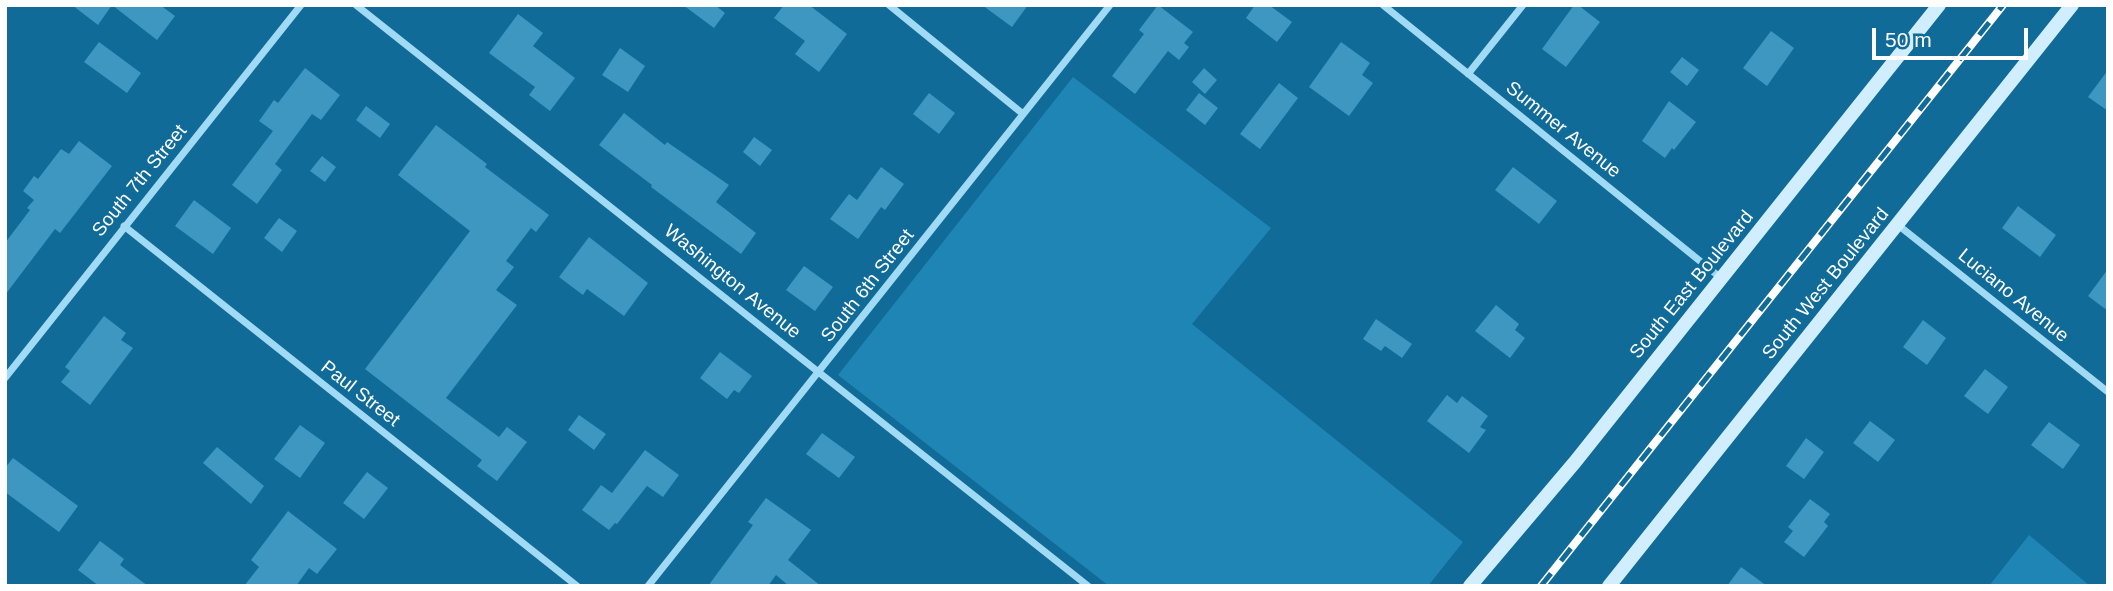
<!DOCTYPE html>
<style>
body{margin:0}
#map{position:relative;width:2113px;height:591px;overflow:hidden;background:#106b98;font-family:Helvetica,sans-serif}
canvas{display:block}
.frame{position:absolute;inset:0;border:7px solid #fff;pointer-events:none}
.scale{position:absolute;left:1872px;top:28px;width:156px;height:32px;box-sizing:border-box;border:4px solid #fff;border-top:0;padding-left:9px;font-size:21px;line-height:24px;white-space:nowrap;color:#fff;-webkit-text-stroke:5px #106b98;paint-order:stroke}
</style>
<div id="map">
<canvas width="2113" height="591"></canvas>
<div class="frame"></div>
<div class="scale">50 m</div>
</div>
<script>
const context = document.querySelector('canvas').getContext('2d');
context.lineJoin = 'round';
function fill(path, color) { context.fillStyle = color; context.fill(path, 'evenodd'); }
const shape = rows => new Path2D(rows.map(r => 'M' + r).join(''));
function stroke(path, color, width, dash) { context.strokeStyle = color; context.lineWidth = width; context.lineCap = dash ? 'butt' : 'round'; context.setLineDash(dash || []); context.stroke(path); }
function drawText(font, color, halo, rows, align = 'center') {
  context.font = font + ' Helvetica,sans-serif'; context.lineWidth = 7; context.setLineDash([]); context.textBaseline = 'middle'; context.strokeStyle = halo; context.fillStyle = color; for (const [text, x, y, turn = 0] of rows) {
    context.save(); context.translate(x, y); context.rotate((+turn || 0) * Math.PI / 180); context.textAlign = isNaN(turn) ? turn : align; if (halo) context.strokeText(text, 0, 0); context.fillText(text, 0, 0); context.restore();
  }
}
fill(shape([
 [1073,77,1271,228,1192,324,1463,542,1428,586,1109,586,838,375],
 [2029,535,2090,586,1989,586]
]), '#1e85b5');
fill(shape([
 [72,5,160,5,175,16,157,40,112,5,98,25],
 [683,5,715,5,725,13,714,28],
 [784,5,809,5,847,34,819,72,795,54,805,41,774,18],
 [982,5,1028,5,1012,27],
 [1158,5,1193,32,1184,43,1189,47,1179,60,1168,51,1135,94,1112,76,1144,34,1139,30],
 [1255,5,1269,5,1292,22,1277,42,1246,18],
 [1574,5,1578,5,1600,22,1566,67,1542,49],
 [518,14,543,33,533,46,575,78,550,111,529,95,535,87,489,53],
 [1771,31,1794,48,1767,86,1743,68],
 [99,42,141,73,127,93,84,62],
 [1341,42,1370,63,1362,75,1373,83,1349,116,1309,87],
 [620,48,645,66,628,92,602,75],
 [1682,57,1699,70,1687,86,1670,72],
 [305,68,340,95,321,120,312,114,275,164,282,170,257,204,232,185,273,131,259,121,274,100,278,103],
 [1204,68,1217,80,1205,94,1192,82],
 [2108,70,2108,111,2088,97],
 [1279,83,1298,98,1260,149,1240,134],
 [929,93,955,113,939,134,913,114],
 [1199,93,1218,108,1205,125,1186,110],
 [1669,101,1696,122,1674,150,1672,148,1665,158,1642,141],
 [366,106,390,124,380,138,356,120],
 [624,113,665,145,667,142,729,185,716,202,756,233,741,254,651,187,652,185,599,145],
 [436,125,487,164,485,167,549,215,536,232,531,228,506,261,514,267,496,290,517,305,446,398,499,437,507,427,527,442,497,481,477,466,482,460,365,369,470,231,398,175],
 [754,137,772,150,760,166,743,152],
 [79,141,112,166,60,233,55,229,5,295,5,243,30,210,27,208,34,200,23,191,34,176,38,179,61,149,69,154],
 [322,156,336,167,325,182,310,171],
 [881,167,904,184,885,210,881,207,858,239,830,219,849,194,857,200],
 [1513,167,1557,201,1539,224,1495,190],
 [194,200,231,228,213,254,175,226],
 [2018,206,2056,235,2040,257,2002,228],
 [279,218,297,231,282,252,264,238],
 [589,237,648,283,624,316,587,289,583,295,559,277],
 [804,266,833,287,815,311,786,290],
 [2108,269,2108,311,2088,296],
 [1496,305,1519,324,1515,330,1525,338,1510,358,1475,331],
 [104,316,126,333,121,340,133,348,90,405,61,382,70,371,65,367],
 [1376,319,1412,344,1402,358,1385,346,1381,351,1363,339],
 [1923,320,1946,338,1927,365,1903,347],
 [720,352,752,376,739,393,734,390,727,399,700,378],
 [1985,369,2008,387,1988,414,1964,396],
 [1447,395,1457,403,1462,396,1488,416,1480,427,1486,430,1469,453,1427,421],
 [579,415,606,434,594,450,568,430],
 [1870,421,1895,440,1878,462,1853,443],
 [2049,422,2080,445,2063,469,2031,445],
 [300,425,325,443,300,478,274,459],
 [822,433,855,457,839,478,806,454],
 [1806,438,1824,452,1804,479,1786,466],
 [217,447,264,486,251,504,203,463],
 [645,450,679,475,663,497,647,486,617,524,615,523,609,530,582,510,601,485,612,493],
 [13,458,78,506,59,532,5,492,5,468],
 [367,472,388,488,364,519,343,503],
 [766,498,811,530,788,560,821,586,789,586,776,575,768,586,708,586,753,525,748,522],
 [1810,499,1830,514,1824,522,1828,526,1804,557,1784,542,1793,531,1788,527],
 [288,511,337,549,317,574,309,568,296,586,244,586,259,567,251,560],
 [100,541,124,559,120,565,148,586,99,586,78,570],
 [1741,567,1767,586,1727,586]
]), '#3d97c1');
stroke(shape([
 [356,5,1088,586],
 [889,5,1023,114],
 [1383,5,1721,278],
 [1468,74,1523,5],
 [1898,225,2108,392],
 [124,226,577,586],
 [5,378,301,5],
 [648,586,1110,5]
]), '#a0daf4', 7);
stroke(shape([
 [1470,586,1575,462,1939,5],
 [1609,586,2072,5]
]), '#d0eefd', 14);
const rail = shape([
 [1541,586,2003,5]
]);
stroke(rail, '#fff', 8);
stroke(rail, '#106b98', 5, [16]);
drawText('19px', '#fff', '#106b98', [
 ["Summer Avenue",1563,130,39],
 ["South 7th Street",140,181,-51],
 ["Washington Avenue",732,282,39],
 ["South West Boulevard",1826,284,-51],
 ["South East Boulevard",1692,285,-51],
 ["South 6th Street",868,286,-52],
 ["Luciano Avenue",2013,296,39],
 ["Paul Street",360,394,38]
]);
</script>
